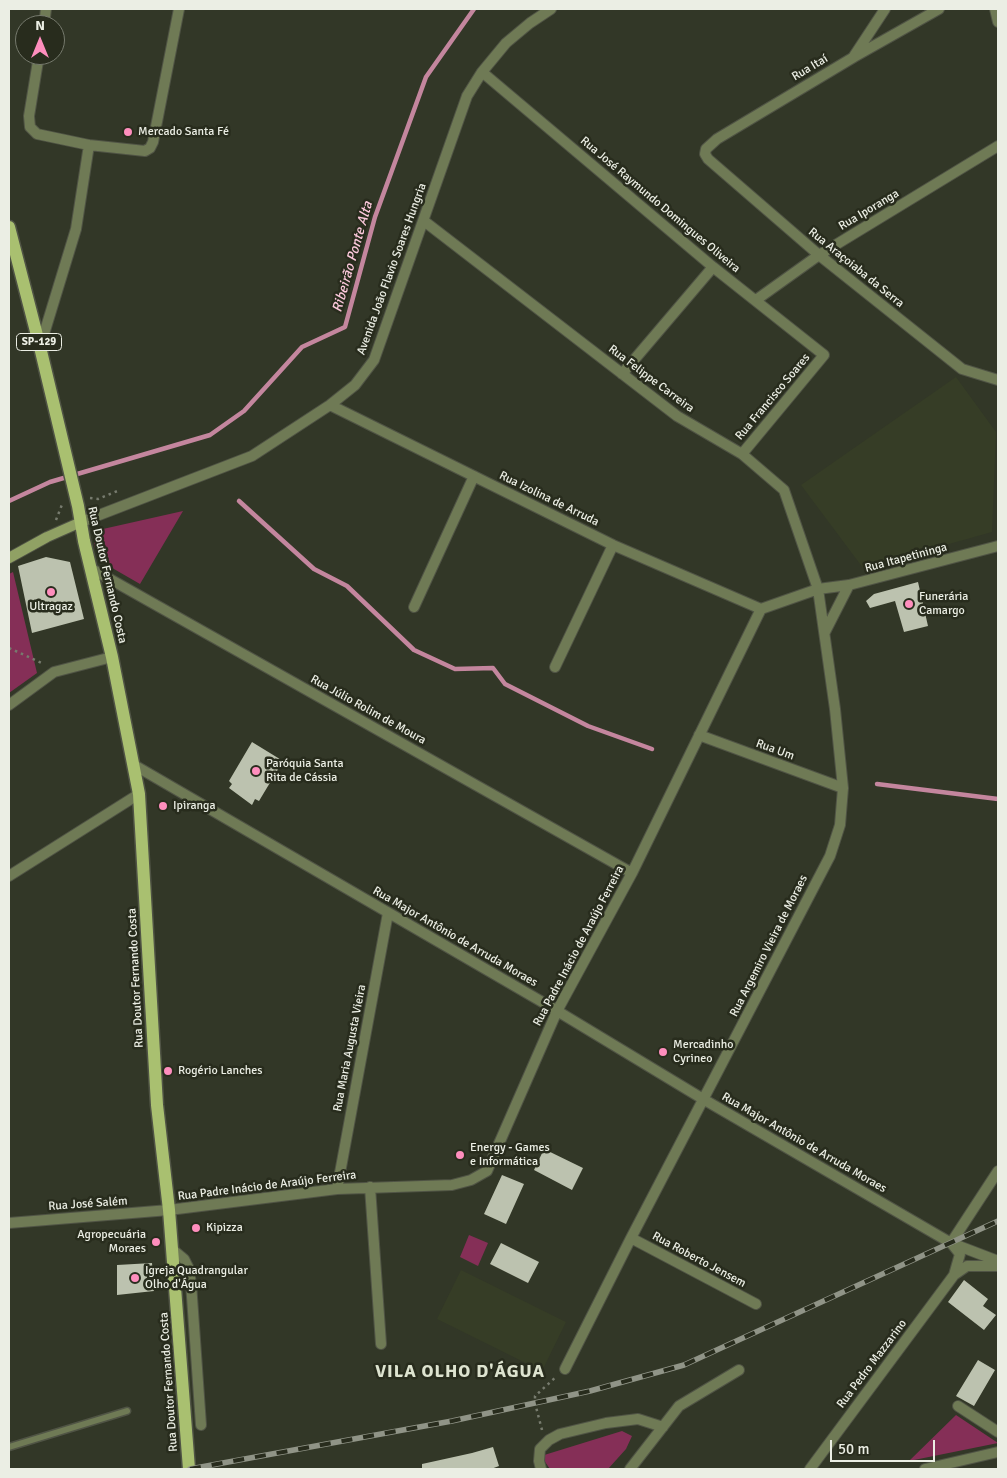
<!DOCTYPE html>
<meta charset="utf-8">
<style>
body{margin:0}
#map{position:relative;width:1007px;height:1478px;overflow:hidden;background:#323727;font-family:Signika,sans-serif}
canvas{display:block}
.frame{position:absolute;inset:0;border:10px solid #ebeee4;pointer-events:none}
.north{position:absolute;left:15px;top:15px;width:50px;height:50px;box-sizing:border-box;background:#282c1d;border:1px solid #767a6d;border-radius:50%;rotate:0deg;font-size:14px;font-weight:700;line-height:20px;text-align:center;color:#ebeee4}
.north::after{content:'';display:block;margin:auto;width:18px;height:22px;background:#fe8ebd;clip-path:polygon(50% 0,100% 100%,50% 72%,0 100%)}
.scale{position:absolute;left:830px;top:1440px;width:105px;height:22px;box-sizing:border-box;border:2px solid #ebeee4;border-top:0;padding-left:6px;font-size:15px;line-height:18px;white-space:nowrap;color:#ebeee4;-webkit-text-stroke:4px #282c1d;paint-order:stroke}
</style>
<div id="map">
<canvas width="1007" height="1478"></canvas>
<div class="frame"></div>
<div class="north">N</div>
<div class="scale">50 m</div>
</div>
<script>
const context = document.querySelector('canvas').getContext('2d');
context.lineJoin = 'round';
function fill(path, color) { context.fillStyle = color; context.fill(path, 'evenodd'); }
const shape = rows => new Path2D(rows.map(r => 'M' + r).join(''));
function stroke(path, color, width, dash) { context.strokeStyle = color; context.lineWidth = width; context.lineCap = dash ? 'butt' : 'round'; context.setLineDash(dash || []); context.stroke(path); }
function drawText(font, color, halo, rows, align = 'center') {
  context.font = font + ' Signika,sans-serif'; context.lineWidth = 5; context.setLineDash([]); context.textBaseline = 'middle'; context.strokeStyle = halo; context.fillStyle = color; for (const [text, x, y, turn = 0] of rows) {
    context.save(); context.translate(x, y); context.rotate((+turn || 0) * Math.PI / 180); context.textAlign = isNaN(turn) ? turn : align; if (halo) context.strokeText(text, 0, 0); context.fillText(text, 0, 0); context.restore();
  }
}
fill(shape([
 [956,377,996,432,992,532,863,568,801,485],
 [461,1270,566,1322,542,1371,437,1319]
]), '#363d26');
fill(shape([
 [183,511,140,584,107,565,94,546,94,531],
 [13,572,37,673,9,693,9,574],
 [469,1235,488,1243,478,1266,460,1257],
 [956,1415,998,1443,909,1461],
 [622,1431,632,1436,626,1449,608,1469,550,1469,541,1456]
]), '#852f57');
stroke(shape([
 [9,501,50,482,210,435,244,411,302,347,345,327,375,217,426,77,474,9],
 [239,501,314,569,347,586,414,650,455,669,493,668,505,684,588,726,652,749],
 [877,784,998,799]
]), '#c4869e', 4.5);
fill(shape([
 [46,557,70,562,84,619,32,633,18,566],
 [918,582,928,626,904,632,895,601,870,608,866,601,874,594],
 [252,742,283,761,259,801,255,799,252,805,229,788,232,784,229,781],
 [544,1149,583,1168,572,1190,534,1170],
 [502,1175,524,1184,506,1224,484,1214],
 [501,1243,539,1262,528,1283,490,1264],
 [152,1263,154,1291,117,1295,117,1265],
 [964,1280,988,1299,983,1306,996,1315,984,1330,948,1302],
 [978,1360,995,1370,974,1406,956,1396],
 [493,1447,499,1466,491,1469,422,1469,422,1464,472,1453]
]), '#bcc2af');
const lane = shape([
 [9,1447,127,1411]
]);
const street = shape([
 [939,9,854,57,717,139,706,149,705,154,708,159,819,255,962,369,998,380],
 [995,9,998,22],
 [44,25,46,9],
 [39,55,29,116,30,127,37,134,89,145,145,151,150,148,153,142,179,9],
 [854,56,885,9],
 [482,72,713,267,824,355,742,454],
 [424,221,677,416,742,454,784,490,818,589,835,709,843,788,840,825,830,856,631,1238,565,1369],
 [756,300,819,255,998,146],
 [40,347,76,229,89,145],
 [622,374,713,267],
 [330,405,613,545,761,609],
 [81,522,252,456,330,405,355,385,374,360,467,96,482,72,506,43,530,23,551,9],
 [92,569,632,873],
 [414,607,474,476],
 [825,632,849,585],
 [555,667,613,545],
 [9,705,54,672,112,657],
 [699,735,843,788],
 [134,765,544,1003,703,1099,951,1243,998,1261],
 [9,876,139,794],
 [370,1187,381,1344],
 [337,1189,388,913],
 [9,1223,169,1210,337,1189,452,1185,471,1180,487,1171,557,1011,632,873,761,609,818,589,849,585,998,546],
 [631,1238,756,1304],
 [951,1243,998,1171],
 [952,1244,960,1254,954,1275],
 [172,1249,184,1259,188,1267,191,1283,201,1425],
 [958,1406,998,1432],
 [541,1469,539,1461,540,1449,549,1440,560,1434,606,1423,638,1419,663,1427],
 [630,1469,679,1406,739,1370],
 [810,1469,954,1275,967,1266,998,1266],
 [925,1469,998,1452]
]);
const secondary = shape([
 [9,558,47,537,81,522]
]);
const primary = shape([
 [9,227,40,347,78,506,84,541,112,657,139,794,157,1105,169,1210,189,1469]
]);
stroke(lane, '#505445', 9);
stroke(street, '#505445', 12);
stroke(secondary, '#505445', 12);
stroke(primary, '#505445', 15);
stroke(shape([
 [90,498,98,499,120,490],
 [56,520,63,502],
 [9,648,44,664],
 [542,1430,535,1403,535,1396,557,1376]
]), '#777b6e', 2.5, [2.5, 4]);
stroke(lane, '#6f7a55', 6);
stroke(street, '#6f7a55', 10);
stroke(secondary, '#90a164', 10);
stroke(primary, '#a9c070', 12);
const rail = shape([
 [190,1469,452,1421,590,1391,684,1365,998,1221]
]);
stroke(rail, '#909487', 5.5);
stroke(rail, '#282c1d', 4, [11]);
for (const [x, y, r, color] of [
 [128,132,5,"#fe8ebd"],
 [51,592,5,"#fe8ebd"],
 [909,604,5,"#fe8ebd"],
 [256,771,5,"#fe8ebd"],
 [163,806,5,"#fe8ebd"],
 [663,1052,5,"#fe8ebd"],
 [168,1071,5,"#fe8ebd"],
 [460,1155,5,"#fe8ebd"],
 [196,1228,5,"#fe8ebd"],
 [156,1242,5,"#fe8ebd"],
 [135,1278,5,"#fe8ebd"]
]) { const dot = new Path2D(); dot.arc(x, y, r, 0, 2 * Math.PI); context.fillStyle = color; context.fill(dot); stroke(dot, '#282c1d', 2); }
for (const [x, y, w] of [
 [39,342,45]
]) { const box = new Path2D(); box.roundRect(x - w / 2, y - 8.5, w, 17, 4); context.fillStyle = '#282c1d'; context.fill(box); stroke(box, '#ebeee4', 1); }
drawText('bold 11px', '#ebeee4', null, [
 ["SP-129",39,342]
]);
drawText('12px', '#ebeee4', '#282c1d', [
 ["Rua Itaí",810,68,-31],
 ["Rua José Raymundo Domingues Oliveira",660,205,40],
 ["Rua Iporanga",869,210,-31],
 ["Rua Araçoiaba da Serra",856,268,39],
 ["Avenida João Flavio Soares Hungria",392,269,-70],
 ["Rua Felippe Carreira",651,379,37],
 ["Rua Francisco Soares",773,397,-50],
 ["Rua Izolina de Arruda",549,499,26],
 ["Rua Itapetininga",906,558,-15],
 ["Rua Doutor Fernando Costa",107,575,77],
 ["Rua Júlio Rolim de Moura",368,710,29],
 ["Rua Um",775,750,20],
 ["Rua Major Antônio de Arruda Moraes",455,937,30],
 ["Rua Padre Inácio de Araújo Ferreira",579,946,-62],
 ["Rua Argemiro Vieira de Moraes",769,946,-63],
 ["Rua Doutor Fernando Costa",136,978,-93],
 ["Rua Maria Augusta Vieira",350,1048,-79],
 ["Rua Major Antônio de Arruda Moraes",804,1143,30],
 ["Rua Padre Inácio de Araújo Ferreira",267,1186,-7],
 ["Rua José Salém",88,1204,-4],
 ["Rua Roberto Jensem",699,1260,28],
 ["Rua Pedro Mazzarino",872,1364,-53],
 ["Rua Doutor Fernando Costa",169,1382,-94]
]);
drawText('12px', '#ebeee4', '#282c1d', [
 ["Mercado Santa Fé",138,132],
 ["Funerária",919,597],
 ["Camargo",919,611],
 ["Ultragaz",51,607,"center"],
 ["Paróquia Santa",266,764],
 ["Rita de Cássia",266,778],
 ["Ipiranga",173,806],
 ["Mercadinho",673,1045],
 ["Cyrineo",673,1059],
 ["Rogério Lanches",178,1071],
 ["Energy - Games",470,1148],
 ["e Informática",470,1162],
 ["Kipizza",206,1228],
 ["Agropecuária",146,1235,"right"],
 ["Moraes",146,1249,"right"],
 ["Igreja Quadrangular",145,1271],
 ["Olho d'Água",145,1285]
], 'left');
drawText('italic 14px', '#fcc9dc', '#282c1d', [
 ["Ribeirão Ponte Alta",353,257,-74]
]);
context.letterSpacing = '1px';
drawText('bold 18px', '#dde3cf', '#282c1d', [
 ["VILA OLHO D'ÁGUA",460,1372]
]);
context.letterSpacing = '0px';
</script>
